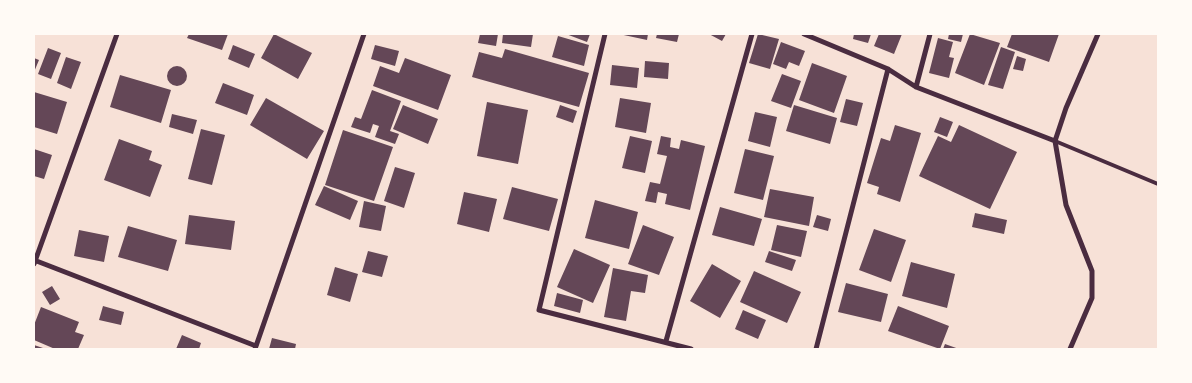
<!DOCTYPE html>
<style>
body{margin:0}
#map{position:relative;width:1192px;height:383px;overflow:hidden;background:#f7e1d7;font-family:Mulish,sans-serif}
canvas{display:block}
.frame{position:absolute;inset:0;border:35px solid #fffaf5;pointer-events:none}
</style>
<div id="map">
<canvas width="1192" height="383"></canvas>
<div class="frame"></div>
</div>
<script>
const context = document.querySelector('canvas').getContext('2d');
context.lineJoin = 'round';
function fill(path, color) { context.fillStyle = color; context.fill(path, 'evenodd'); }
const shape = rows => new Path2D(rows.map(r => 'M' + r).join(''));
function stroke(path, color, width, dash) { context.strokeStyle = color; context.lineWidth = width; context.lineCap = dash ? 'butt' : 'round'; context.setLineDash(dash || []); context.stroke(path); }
fill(shape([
 [189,34,228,34,222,50,187,38],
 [274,34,312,53,298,79,261,58],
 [480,34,498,34,496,46,478,43],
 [503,34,533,34,531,47,502,43],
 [566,34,590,34,587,42],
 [619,34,648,34,647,40],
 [657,34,679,34,677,42,656,38],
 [709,34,726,34,722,41],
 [758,34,779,39,770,69,749,63],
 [854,34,871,34,868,43,853,39],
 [879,34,902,34,894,54,874,46],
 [949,34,963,34,961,42,948,39],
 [970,34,1000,43,984,85,955,73],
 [1012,34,1059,34,1049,62,1007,47],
 [558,36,589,45,584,66,552,57],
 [938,38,953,42,949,57,954,58,949,78,929,73],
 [781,42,805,51,799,66,789,62,786,69,773,64],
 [233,45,255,54,249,68,228,59],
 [375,45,399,51,395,66,371,59],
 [1001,47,1015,52,1003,89,988,85],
 [48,48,61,53,51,79,38,74],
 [505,49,589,73,579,107,472,77,479,52,502,58],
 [1017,56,1026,59,1023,71,1013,69],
 [66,57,81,62,71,89,57,83],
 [34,58,39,60,34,72],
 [405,58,451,75,438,110,373,86,380,66,399,73],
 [645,61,669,63,668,79,644,77],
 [812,63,847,76,834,113,799,100],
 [612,65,639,68,637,88,610,85],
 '167 76a10 10 0 1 1 20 0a10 10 0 1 1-20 0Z',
 [782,74,801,81,791,108,771,101],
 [120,75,171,90,161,123,110,107],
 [223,83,254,95,247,115,215,103],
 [372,90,401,101,390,131,399,134,395,144,375,137,379,126,373,124,370,133,351,127,355,117,361,119],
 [34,92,67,102,57,134,34,127],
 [266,98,324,131,307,159,250,125],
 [620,98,651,103,646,133,615,127],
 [846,99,863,103,857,126,840,122],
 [487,102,528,110,518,164,477,156],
 [403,105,438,119,428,144,393,129],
 [560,105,577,111,573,123,556,117],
 [794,105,837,118,830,144,786,131],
 [755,112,777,117,770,147,748,141],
 [172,114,197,120,193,134,169,127],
 [940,117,953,122,947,137,934,132],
 [895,125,921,133,900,202,877,194,879,187,867,183,881,138,890,141],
 [959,125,1017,152,990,209,919,176,938,136,951,142],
 [201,129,225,135,212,185,188,179],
 [343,130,393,147,374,201,325,185],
 [630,136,652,141,645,173,622,168],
 [661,136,671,138,670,147,679,149,681,140,705,146,690,210,665,204,667,194,658,192,656,203,645,201,650,182,660,184,667,156,657,154],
 [119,139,152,151,149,160,162,165,150,197,104,180],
 [34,149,52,155,44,179,34,176],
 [745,149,774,156,763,200,734,193],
 [395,167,415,173,404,208,384,201],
 [324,186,358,201,350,220,315,205],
 [512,187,558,199,549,231,503,219],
 [770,189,814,197,809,226,764,217],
 [464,192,497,199,489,232,457,224],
 [595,200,638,212,629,249,585,238],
 [364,201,386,206,381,231,359,227],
 [720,207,762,219,754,246,712,235],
 [975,213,1007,220,1004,234,972,227],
 [189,215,235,221,231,250,185,244],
 [817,215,831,219,828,231,813,227],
 [643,225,674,237,659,275,628,264],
 [777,225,807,231,801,257,771,250],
 [128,226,177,240,168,271,118,257],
 [874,229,906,240,891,282,859,270],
 [79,230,109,236,104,262,74,256],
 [574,249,610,265,593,303,557,287],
 [368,251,388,256,382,277,362,272],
 [769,251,796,260,792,271,765,262],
 [911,262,955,274,947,308,902,296],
 [712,264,741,281,720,318,690,301],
 [335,267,358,274,350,302,327,295],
 [613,268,648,275,645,293,631,291,626,321,604,317],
 [754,271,801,292,787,323,740,302],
 [846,283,888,294,881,322,838,312],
 [52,286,60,299,50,305,42,292],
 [557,293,583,300,580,313,554,306],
 [103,306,124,312,121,325,99,320],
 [898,306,949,326,940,349,888,331],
 [41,307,79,322,75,332,84,335,78,349,55,349,34,340,34,325],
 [743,310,766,320,758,339,735,329],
 [182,335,201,343,199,349,176,349],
 [272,338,296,344,295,349,269,349],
 [945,344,959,349,943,349],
 [34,345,46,349,34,349]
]), '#644757');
stroke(shape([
 [1055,141,1158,184]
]), '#4a2c40', 4);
stroke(shape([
 [605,34,539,310,691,349],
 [804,34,888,69,916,87,1055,141],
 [916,87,930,34],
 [34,260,256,346],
 [34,264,117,34],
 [666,341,752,34],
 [255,349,364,34],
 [816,349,888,69],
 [1070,349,1092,298,1092,271,1066,205,1055,141,1066,108,1098,34]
]), '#4a2c40', 5);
</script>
